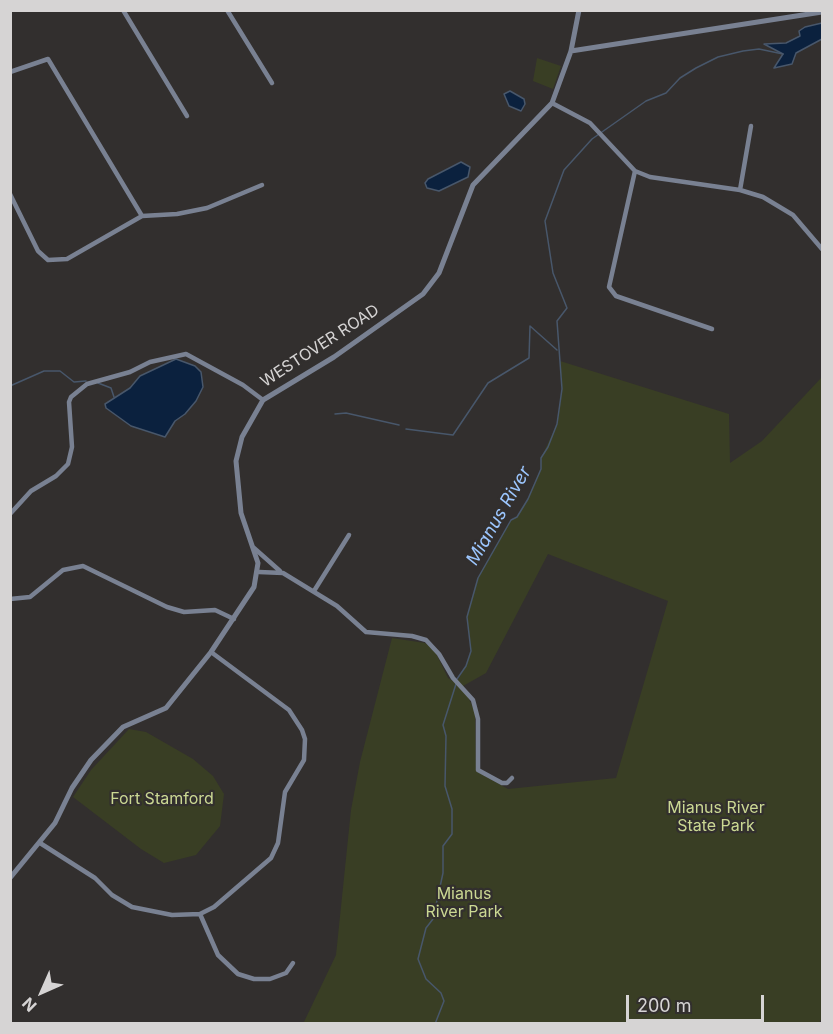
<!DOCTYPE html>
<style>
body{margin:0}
#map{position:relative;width:833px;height:1034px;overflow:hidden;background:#322f2e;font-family:Inter,sans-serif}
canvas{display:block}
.frame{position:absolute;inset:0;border:12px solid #d6d4d4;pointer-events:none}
.north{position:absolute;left:12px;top:962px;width:60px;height:60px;-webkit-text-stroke:4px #322f2e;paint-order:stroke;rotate:225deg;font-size:16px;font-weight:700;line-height:24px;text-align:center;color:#d6d4d4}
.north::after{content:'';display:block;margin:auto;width:21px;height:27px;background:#d6d4d4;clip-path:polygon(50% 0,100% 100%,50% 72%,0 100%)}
.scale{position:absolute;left:626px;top:995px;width:138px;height:27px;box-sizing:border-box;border:3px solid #d6d4d4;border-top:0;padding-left:8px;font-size:18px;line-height:21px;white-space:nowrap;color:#d6d4d4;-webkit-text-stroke:4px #322f2e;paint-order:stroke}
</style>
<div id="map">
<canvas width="833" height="1034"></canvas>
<div class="frame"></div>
<div class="north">N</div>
<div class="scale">200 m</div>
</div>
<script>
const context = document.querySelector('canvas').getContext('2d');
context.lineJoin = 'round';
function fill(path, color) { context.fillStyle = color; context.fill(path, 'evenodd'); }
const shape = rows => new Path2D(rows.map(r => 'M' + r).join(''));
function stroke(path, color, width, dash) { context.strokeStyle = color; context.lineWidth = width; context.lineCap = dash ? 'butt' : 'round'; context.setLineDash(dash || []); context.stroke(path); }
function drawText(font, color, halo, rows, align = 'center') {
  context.font = font + ' Inter,sans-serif'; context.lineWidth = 4.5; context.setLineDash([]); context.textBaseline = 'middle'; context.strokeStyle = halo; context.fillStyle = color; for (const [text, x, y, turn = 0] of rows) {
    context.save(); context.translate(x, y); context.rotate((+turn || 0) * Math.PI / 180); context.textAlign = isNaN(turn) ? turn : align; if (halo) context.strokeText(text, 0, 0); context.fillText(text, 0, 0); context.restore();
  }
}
fill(shape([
 [537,58,561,66,553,89,533,81],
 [560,361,729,414,730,463,762,441,822,377,822,1018,819,1023,303,1024,336,955,351,810,360,762,392,638,425,643,434,649,448,678,456,683,466,666,471,651,467,617,478,578,511,520,517,517,528,499,541,469,541,458,557,424,562,389],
 [548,554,668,601,616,778,508,789,476,771,475,712,463,686,486,673],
 [129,729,146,732,193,759,213,776,224,794,220,826,196,855,164,863,141,849,73,797,91,770]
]), '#393e24');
const water = shape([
 [822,23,822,39,796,53,792,64,774,68,783,54,764,44,786,43,800,36,799,31,805,27,822,23],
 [510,91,524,99,525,104,521,111,509,106,504,94,510,91],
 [461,162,470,167,468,177,439,191,427,188,425,183,428,179,461,162],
 [176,359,195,366,201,372,203,387,196,401,185,414,175,421,165,437,131,426,106,408,105,404,130,388,140,376,176,359]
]);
fill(water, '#0b213e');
stroke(water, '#48576b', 1.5);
stroke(shape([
 [98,383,111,388,114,397],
 [10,386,44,371,60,371,74,382,86,381],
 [335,414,346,413,399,425],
 [406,429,453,435,488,383,529,358,530,326,557,350],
 [457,679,466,666,471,651,467,617,478,578,511,520,517,517,528,499,541,469,541,458,548,447,557,424,562,389,557,321,567,308,553,273,545,221,564,170,592,139,646,101,666,93,680,78,696,68,718,57,743,51,759,49,783,54],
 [435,1024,444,1001,441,993,426,979,418,959,426,928,433,919,443,873,443,846,452,834,452,809,445,786,446,736,443,725,456,684]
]), '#48576b', 1.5);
stroke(shape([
 [123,10,187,116],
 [227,10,272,83],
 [10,72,48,59,142,216],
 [552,103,590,123,635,171,650,177,740,190,763,197,793,215,822,249],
 [635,171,609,287,616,296,712,329],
 [740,190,751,126],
 [10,194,38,251,48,260,67,259,142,216,177,214,207,208,262,185],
 [10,514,31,491,56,476,68,464,72,447,69,402,71,397,87,384,130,372,150,362,186,354,243,385,263,400],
 [254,548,280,571],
 [259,572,283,573,337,606,366,632,412,636,426,640,439,654,453,678,473,700,478,719,478,770,502,783,507,783,512,778],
 [314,591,349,535],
 [10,599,30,597,63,570,83,566,167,607,184,612,215,610,234,619],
 [40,843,95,878,112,895,132,907,172,915,200,914,214,907,271,858,278,843,285,792,304,760,305,739,302,730,289,710,211,652],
 [200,914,218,955,238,974,254,979,270,979,286,973,293,963]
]), '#798192', 4.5);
stroke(shape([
 [571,51,822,12],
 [10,878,55,823,72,788,91,760,123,727,166,708,211,652,254,587,258,563,241,513,236,461,242,437,263,400,334,357,423,294,439,273,473,185,552,103,571,51,579,10]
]), '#798192', 5);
drawText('16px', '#d6d4d4', '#322f2e', [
 ["WESTOVER ROAD",320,346,-33]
]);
drawText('16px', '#cbd893', '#322f2e', [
 ["Fort Stamford",162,799],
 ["Mianus River",716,808],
 ["State Park",716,826],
 ["Mianus",464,894],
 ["River Park",464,912]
]);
drawText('italic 18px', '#9cc6fe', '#322f2e', [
 ["Mianus River",499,516,-60]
]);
</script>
